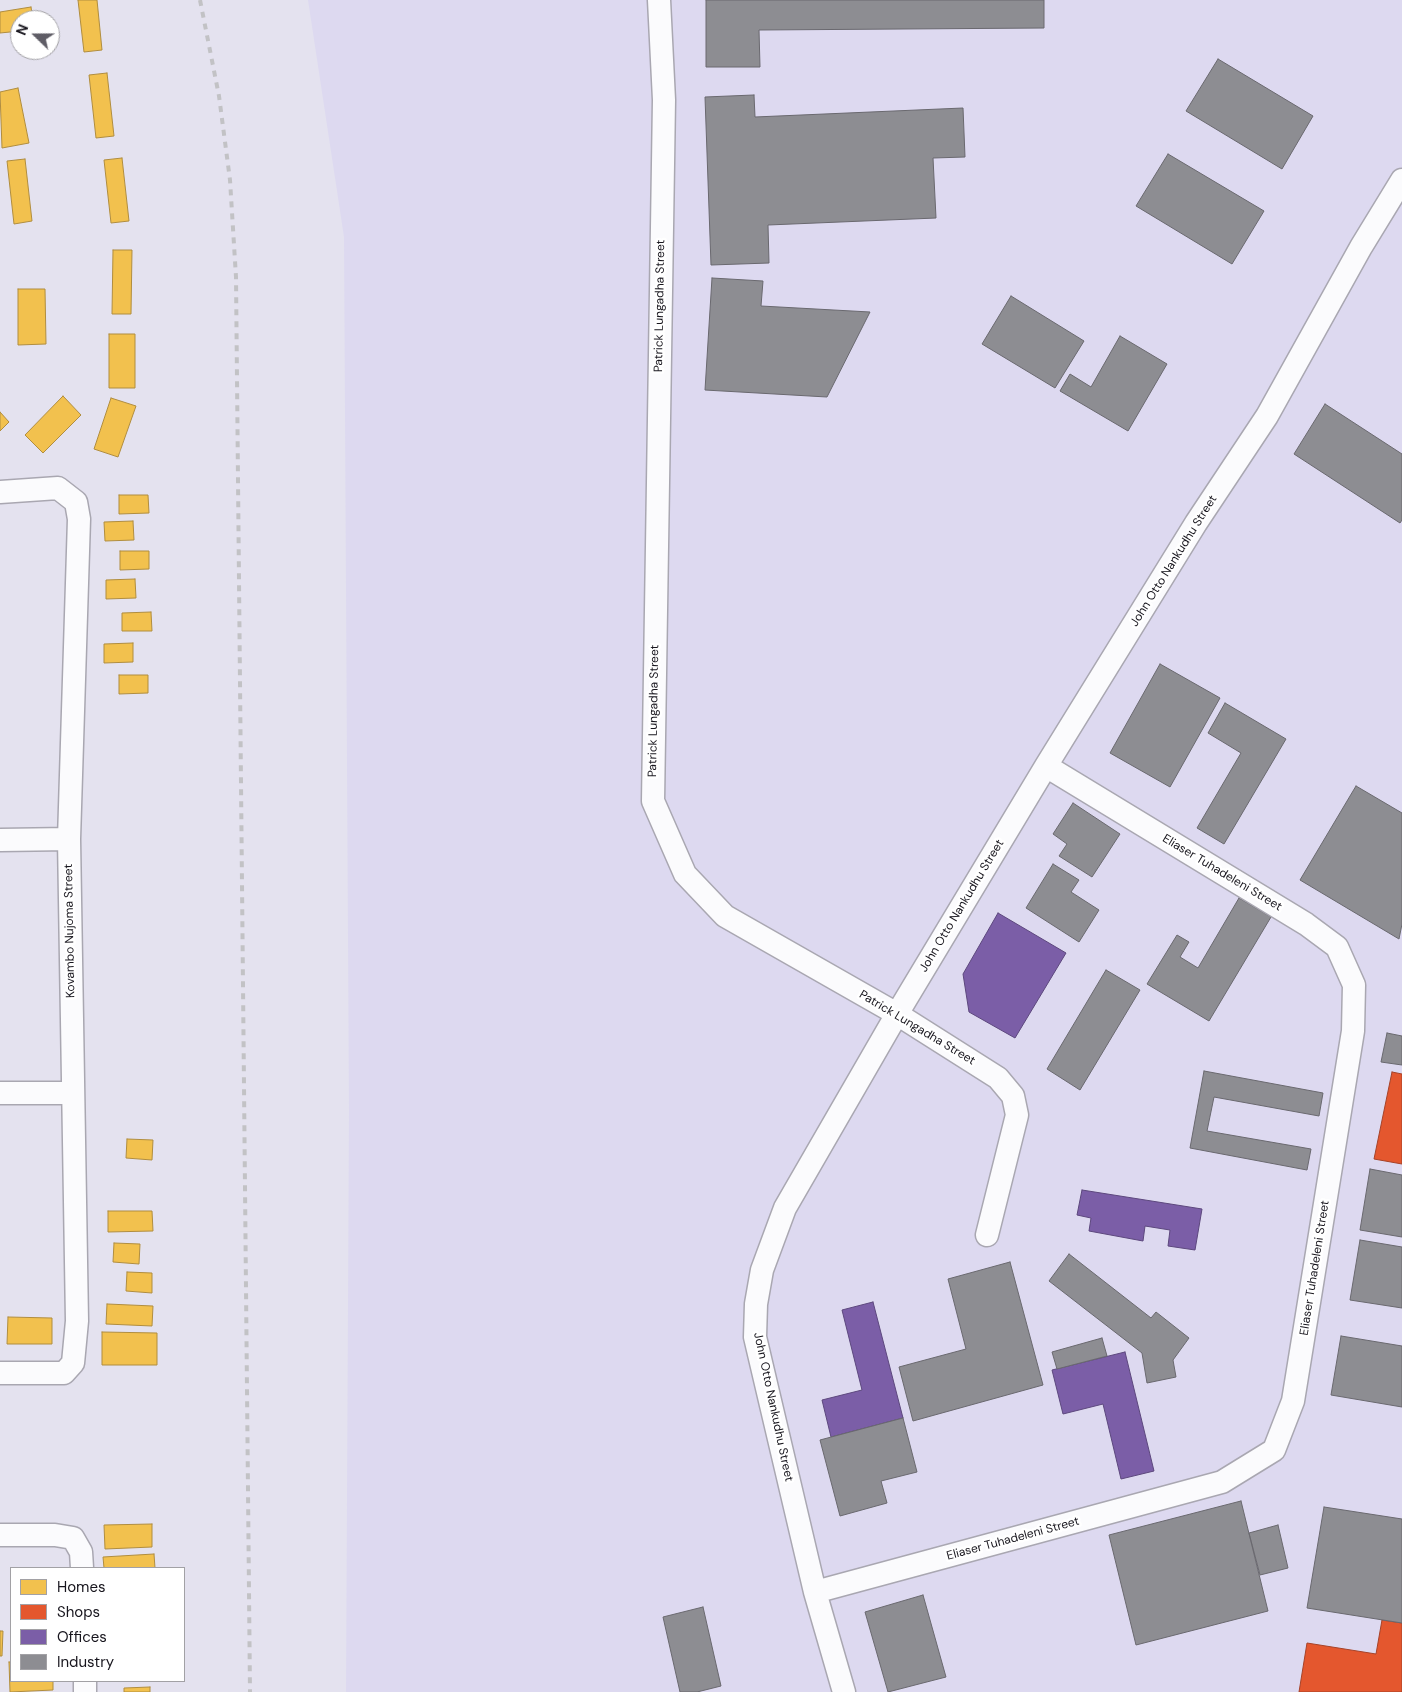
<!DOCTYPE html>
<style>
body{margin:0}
#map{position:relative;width:1402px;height:1692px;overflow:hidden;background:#e4e2ef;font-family:"DM Sans",sans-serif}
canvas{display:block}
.legend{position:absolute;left:10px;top:1567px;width:175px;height:115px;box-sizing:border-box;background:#fff;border:1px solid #a2a1a5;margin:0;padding:6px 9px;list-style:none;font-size:15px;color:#17151d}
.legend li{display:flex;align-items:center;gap:10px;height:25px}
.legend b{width:25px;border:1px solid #a2a1a5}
.north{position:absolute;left:10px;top:10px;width:50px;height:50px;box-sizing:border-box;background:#fff;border:1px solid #a2a1a5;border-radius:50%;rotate:292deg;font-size:14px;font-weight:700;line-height:20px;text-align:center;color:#17151d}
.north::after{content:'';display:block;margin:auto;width:18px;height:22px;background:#5f5d66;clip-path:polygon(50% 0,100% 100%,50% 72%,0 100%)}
</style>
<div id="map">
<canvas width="1402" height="1692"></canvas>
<ul class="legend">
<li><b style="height:14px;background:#f2c14e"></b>Homes</li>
<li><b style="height:14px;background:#e4572e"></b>Shops</li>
<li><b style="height:14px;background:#7b5ea7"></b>Offices</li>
<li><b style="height:14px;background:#8d8d92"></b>Industry</li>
</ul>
<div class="north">N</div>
</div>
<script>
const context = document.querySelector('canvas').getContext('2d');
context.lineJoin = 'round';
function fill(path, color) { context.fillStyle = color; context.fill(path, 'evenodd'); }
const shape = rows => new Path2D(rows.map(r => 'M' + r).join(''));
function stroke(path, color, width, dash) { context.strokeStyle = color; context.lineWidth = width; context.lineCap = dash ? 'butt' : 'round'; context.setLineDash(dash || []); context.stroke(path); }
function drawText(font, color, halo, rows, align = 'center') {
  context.font = font + ' "DM Sans",sans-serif'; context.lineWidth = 5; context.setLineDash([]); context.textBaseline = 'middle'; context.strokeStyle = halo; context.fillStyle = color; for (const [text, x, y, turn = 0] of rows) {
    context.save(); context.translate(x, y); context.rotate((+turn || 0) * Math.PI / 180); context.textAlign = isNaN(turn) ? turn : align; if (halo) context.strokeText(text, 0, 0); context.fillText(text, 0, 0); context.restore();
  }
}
fill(shape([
 [308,0,1402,0,1402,1692,346,1692,349,1111,344,237]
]), '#ddd9f0');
const homes = shape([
 [78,0,97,0,102,50,84,52,78,0],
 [31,7,33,20,20,20,20,31,0,33,0,12,31,7],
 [107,73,114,136,96,138,89,75,107,73],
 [18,88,29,143,2,148,0,92,18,88],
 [122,158,129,221,111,223,104,160,122,158],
 [25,159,32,221,14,224,7,161,25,159],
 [113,250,132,250,131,314,112,314,113,250],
 [18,289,45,289,46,344,18,345,18,289],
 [109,334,135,334,135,388,109,388,109,334],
 [63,396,81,415,43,453,25,435,63,396],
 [111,398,136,406,118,457,94,449,111,398],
 [0,412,9,422,0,431,0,412],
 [119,495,148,495,149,513,119,514,119,495],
 [133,521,134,540,105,541,104,522,133,521],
 [120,551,149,551,149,569,120,570,120,551],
 [135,579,136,598,106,599,106,580,135,579],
 [151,612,152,631,122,631,122,613,151,612],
 [133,643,133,662,104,663,104,644,133,643],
 [119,675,148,675,148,693,119,694,119,675],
 [127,1139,153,1140,152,1160,126,1158,127,1139],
 [108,1211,152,1211,153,1231,108,1232,108,1211],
 [114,1243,140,1244,139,1264,113,1262,114,1243],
 [127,1272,152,1273,152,1293,126,1291,127,1272],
 [107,1304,153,1306,152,1326,106,1324,107,1304],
 [8,1317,52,1318,52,1344,7,1344,8,1317],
 [102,1332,157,1333,157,1365,102,1365,102,1332],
 [152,1524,152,1547,105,1549,104,1525,152,1524],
 [154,1554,155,1568,104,1568,103,1557,154,1554],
 [0,1631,3,1631,2,1656,0,1656,0,1631],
 [9,1662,11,1662,11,1681,53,1681,53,1690,10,1692,9,1662],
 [150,1687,150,1692,124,1692,124,1688,150,1687]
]);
fill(homes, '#f2c14e');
stroke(homes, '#b08d3f', 1);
const shops = shape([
 [1392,1072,1402,1074,1402,1164,1374,1159,1392,1072],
 [1382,1620,1402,1623,1402,1692,1299,1692,1307,1643,1376,1654,1382,1620]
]);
fill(shops, '#e4572e');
stroke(shops, '#a64329', 1);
const offices = shape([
 [998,913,1066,953,1015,1038,969,1012,963,974,998,913],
 [1082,1190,1202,1209,1195,1250,1168,1246,1170,1230,1145,1226,1143,1241,1089,1231,1091,1218,1077,1215,1082,1190],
 [873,1302,903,1418,831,1437,822,1400,862,1390,842,1310,873,1302],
 [1125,1352,1154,1471,1121,1479,1103,1404,1063,1414,1052,1370,1125,1352]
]);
fill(offices, '#7b5ea7');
stroke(offices, '#5d487e', 1);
const industry = shape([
 [706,0,1044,0,1044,28,759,30,760,67,706,67,706,0],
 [1218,59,1313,116,1282,169,1186,111,1218,59],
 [754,95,755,117,963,108,965,157,933,158,936,218,768,225,769,263,711,265,705,97,754,95],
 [1168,154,1264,211,1232,264,1136,206,1168,154],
 [712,278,763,281,761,306,870,312,827,397,705,390,712,278],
 [1011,296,1084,341,1055,388,982,344,1011,296],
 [1120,336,1167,364,1128,431,1060,391,1070,374,1091,387,1120,336],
 [1325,404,1402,454,1402,520,1400,523,1294,454,1325,404],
 [1160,664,1220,698,1170,787,1110,753,1160,664],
 [1225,703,1286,739,1224,844,1197,828,1241,753,1208,733,1225,703],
 [1356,786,1402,813,1402,924,1399,939,1300,880,1356,786],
 [1073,803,1120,834,1092,877,1059,856,1067,844,1053,834,1073,803],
 [1053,864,1079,880,1071,892,1099,910,1079,942,1026,908,1053,864],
 [1239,898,1271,917,1209,1021,1147,984,1177,935,1189,942,1180,957,1198,968,1239,898],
 [1106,970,1140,990,1080,1090,1047,1069,1106,970],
 [1387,1033,1402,1036,1402,1065,1381,1062,1387,1033],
 [1204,1071,1323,1093,1319,1116,1214,1097,1207,1131,1311,1149,1307,1170,1190,1148,1204,1071],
 [1370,1169,1402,1175,1402,1237,1360,1230,1370,1169],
 [1360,1240,1402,1247,1402,1308,1350,1300,1360,1240],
 [1069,1254,1151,1318,1156,1312,1189,1338,1173,1360,1176,1377,1147,1383,1142,1353,1049,1281,1069,1254],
 [1010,1262,1043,1385,913,1421,899,1367,966,1349,948,1279,1010,1262],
 [1341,1336,1402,1346,1402,1407,1331,1395,1341,1336],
 [1102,1338,1107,1356,1057,1369,1052,1352,1102,1338],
 [903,1418,917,1472,881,1481,887,1503,840,1516,820,1440,903,1418],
 [1241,1501,1268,1611,1136,1645,1109,1535,1241,1501],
 [1324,1507,1402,1519,1402,1623,1307,1608,1324,1507],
 [1278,1525,1288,1568,1260,1575,1249,1533,1278,1525],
 [923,1595,946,1677,888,1692,865,1612,923,1595],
 [703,1607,721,1686,697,1692,680,1692,663,1617,703,1607]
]);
fill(industry, '#8d8d92');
stroke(industry, '#6a696f', 1);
const minor = shape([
 [659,0,664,100,653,801,685,874,725,916,897,1014,998,1078,1013,1096,1017,1115,987,1235],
 [0,492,58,488,76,502,79,519,69,839,77,1321,73,1363,64,1373,0,1373],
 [0,840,69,839],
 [0,1093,73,1093],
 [0,1535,55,1535,73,1538,81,1552,82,1568],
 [815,1592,1222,1482,1274,1450,1293,1401,1353,1031,1354,985,1337,947,1306,924,1046,766],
 [85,1681,85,1692],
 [844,1692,815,1592,755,1337,756,1304,762,1270,785,1208,897,1014,1046,766,1196,523,1267,416,1361,247,1402,180]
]);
stroke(minor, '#a9a7b1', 25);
stroke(minor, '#fbfbfd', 22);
stroke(shape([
 [200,0,219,96,230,180,236,277,250,1692]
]), '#c2c2c5', 4, [6, 6]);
drawText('12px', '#17151d', '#fff', [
 ["Patrick Lungadha Street",660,306,-89],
 ["John Otto Nankudhu Street",1174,561,-58],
 ["Patrick Lungadha Street",654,711,-89],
 ["Eliaser Tuhadeleni Street",1222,873,31],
 ["John Otto Nankudhu Street",962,906,-59],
 ["Kovambo Nujoma Street",70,931,-91],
 ["Patrick Lungadha Street",917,1028,31],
 ["Eliaser Tuhadeleni Street",1315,1268,-81],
 ["John Otto Nankudhu Street",773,1407,78],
 ["Eliaser Tuhadeleni Street",1013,1539,-15]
]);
</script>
